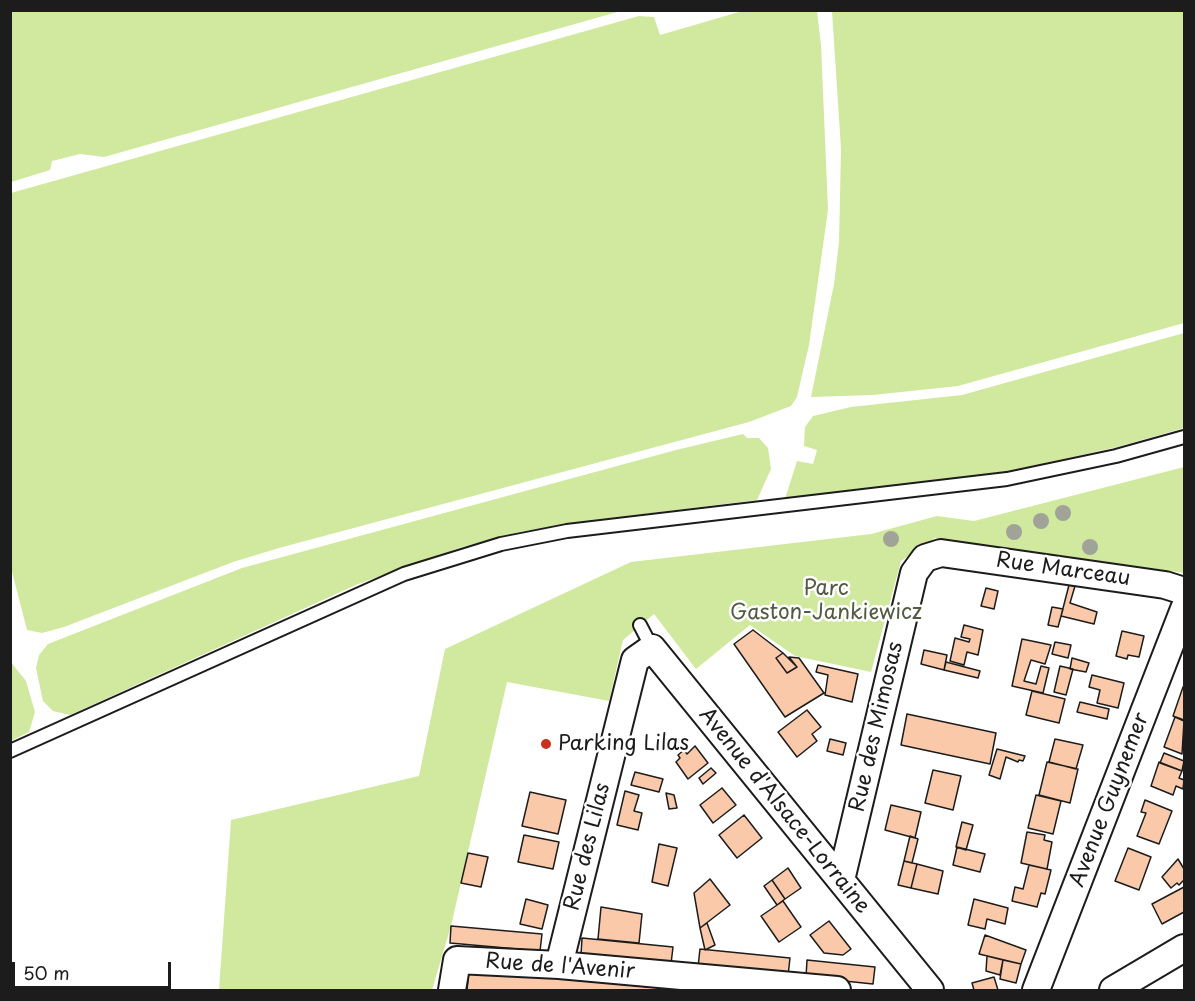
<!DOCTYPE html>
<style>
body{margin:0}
#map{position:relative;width:1195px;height:1001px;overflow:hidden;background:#fff;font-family:"Playpen Sans",sans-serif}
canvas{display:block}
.frame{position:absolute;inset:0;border:12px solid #1c1c1c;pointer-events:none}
.scale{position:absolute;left:12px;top:962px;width:159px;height:27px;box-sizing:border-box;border:3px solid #1c1c1c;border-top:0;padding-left:8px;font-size:18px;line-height:21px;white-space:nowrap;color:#1c1c1c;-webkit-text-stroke:4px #fff;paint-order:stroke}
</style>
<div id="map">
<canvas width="1195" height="1001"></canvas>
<div class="frame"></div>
<div class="scale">50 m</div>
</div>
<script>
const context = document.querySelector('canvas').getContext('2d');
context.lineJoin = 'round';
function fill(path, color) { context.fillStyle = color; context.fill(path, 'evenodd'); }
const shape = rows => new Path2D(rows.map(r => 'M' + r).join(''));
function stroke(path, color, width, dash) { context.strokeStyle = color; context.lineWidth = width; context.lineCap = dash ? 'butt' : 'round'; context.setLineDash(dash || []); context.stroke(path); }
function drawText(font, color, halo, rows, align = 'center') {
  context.font = font + ' "Playpen Sans",sans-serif'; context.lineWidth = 5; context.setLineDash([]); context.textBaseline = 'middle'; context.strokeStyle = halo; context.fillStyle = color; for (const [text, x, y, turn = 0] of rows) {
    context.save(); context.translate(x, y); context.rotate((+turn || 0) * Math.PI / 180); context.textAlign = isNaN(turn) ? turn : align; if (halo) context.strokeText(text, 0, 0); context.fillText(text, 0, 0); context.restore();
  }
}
fill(shape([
 [11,10,621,10,621,11,104,157,80,154,52,161,50,170,11,182],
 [746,10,817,11,821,45,828,210,809,345,797,397,791,406,749,422,279,548,233,562,64,627,42,633,27,630,10,564,11,193,639,16,654,17,660,35],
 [832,11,1184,11,1184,323,958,386,873,395,811,397,834,284,839,242,841,149],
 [1184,333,1184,428,1117,447,1009,471,785,499,797,461,813,464,817,450,804,446,805,427,813,416,851,407,962,395],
 [743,434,747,438,759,438,768,448,771,469,757,500,588,521,520,532,462,547,358,584,70,715,53,711,43,701,36,668,39,655,48,644,242,568,676,450],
 [1184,467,1184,573,935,538,901,561,871,672,795,656,750,625,696,669,654,614,623,640,609,701,507,682,451,926,432,990,219,990,231,820,419,776,445,649,631,562,871,534,937,516,974,521],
 [10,661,26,681,35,712,29,732,11,741]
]), '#d0e99e');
const building = shape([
 [1069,585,1075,586,1070,603,1097,612,1094,624,1061,616,1069,585],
 [986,588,998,591,994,609,981,606,986,588],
 [1052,607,1063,609,1058,627,1048,625,1052,607],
 [964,625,983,630,978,655,967,652,964,665,950,661,955,638,969,642,970,639,961,637,964,625],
 [753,630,783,653,776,658,787,673,797,667,789,657,799,658,824,693,785,717,734,644,753,630],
 [1122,631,1144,636,1139,657,1128,655,1127,659,1116,656,1122,631],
 [1022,639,1051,645,1045,664,1031,660,1024,681,1036,684,1041,666,1049,668,1043,693,1012,686,1022,639],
 [1055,642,1071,645,1068,658,1052,654,1055,642],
 [924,650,947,655,944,670,921,664,924,650],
 [783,653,797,667,787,673,776,658,783,653],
 [1072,658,1089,663,1086,672,1070,669,1072,658],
 [946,662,980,671,978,678,944,670,946,662],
 [818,665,858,674,852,702,825,695,828,675,816,672,818,665],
 [1060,666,1073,669,1066,695,1054,692,1060,666],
 [1092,675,1124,683,1118,708,1097,703,1100,690,1089,687,1092,675],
 [1183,687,1184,687,1184,720,1173,716,1183,687],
 [1032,691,1065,699,1059,723,1026,715,1032,691],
 [1080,702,1109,709,1107,719,1077,712,1080,702],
 [807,710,821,727,812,734,817,741,797,757,778,732,807,710],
 [907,714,996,733,990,764,901,745,907,714],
 [1175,717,1184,721,1182,754,1164,747,1175,717],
 [830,739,846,743,843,755,827,751,830,739],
 [1055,739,1083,745,1076,769,1049,762,1055,739],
 [695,746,708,763,688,779,676,762,680,758,678,755,684,750,687,754,695,746],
 [997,749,1025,756,1023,761,1019,760,1018,762,1006,757,1000,779,989,775,997,749],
 [1164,753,1184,761,1182,771,1160,763,1164,753],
 [1047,762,1078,769,1070,803,1039,795,1047,762],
 [1159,762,1182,771,1179,778,1184,780,1183,789,1176,786,1173,795,1151,786,1159,762],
 [711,768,716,773,703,784,699,778,711,768],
 [933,770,961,776,953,810,925,803,933,770],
 [635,772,663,779,659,792,631,785,635,772],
 [722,788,736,805,713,823,700,805,722,788],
 [625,791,639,795,634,811,642,813,638,830,617,825,625,791],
 [530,792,566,800,558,834,522,826,530,792],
 [666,793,674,795,677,808,669,809,666,793],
 [1036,795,1061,801,1053,834,1028,828,1036,795],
 [1145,800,1172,811,1159,844,1137,836,1146,813,1141,812,1145,800],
 [891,805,921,812,915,838,885,830,891,805],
 [744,815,762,838,737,858,719,835,744,815],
 [962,822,973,825,966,850,956,847,962,822],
 [1027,832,1045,835,1044,840,1052,842,1047,869,1021,863,1027,832],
 [524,835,559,842,553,869,518,862,524,835],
 [910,836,918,839,912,863,904,861,910,836],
 [659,844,677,848,668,886,652,882,659,844],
 [957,847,985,854,980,872,953,865,957,847],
 [1128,848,1151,857,1139,890,1115,881,1128,848],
 [468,853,488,857,481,887,461,883,468,853],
 [1178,859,1184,869,1184,880,1179,885,1177,883,1171,888,1162,877,1178,859],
 [904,861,917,864,911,888,898,885,904,861],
 [917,864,943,871,938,894,911,888,917,864],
 [1029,865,1051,870,1045,894,1041,893,1037,907,1012,901,1015,887,1023,889,1029,865],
 [788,868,801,888,785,899,772,880,788,868],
 [710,879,730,905,700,928,694,893,710,879],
 [772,880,785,899,777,905,764,886,772,880],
 [1184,887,1184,912,1162,924,1152,904,1184,887],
 [526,899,548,905,542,929,520,924,526,899],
 [974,899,1008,908,1005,924,987,919,985,929,968,925,974,899],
 [783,901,801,927,779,942,761,916,783,901],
 [601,907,642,914,639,943,598,939,601,907],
 [829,921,851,949,843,955,824,953,810,935,829,921],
 [707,923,715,945,705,950,700,928,707,923],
 [451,926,542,934,540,951,450,943,451,926],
 [985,935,1026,950,1021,964,979,954,985,935],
 [582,938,673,947,671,964,581,955,582,938],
 [700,949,790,958,788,976,698,967,700,949],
 [987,956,1003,960,1000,975,986,971,987,956],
 [807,960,875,967,873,984,806,977,807,960],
 [1003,960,1021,964,1016,983,1000,979,1003,960],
 [469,970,682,990,467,990,469,970],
 [994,977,998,990,974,990,972,983,994,977]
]);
fill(building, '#fac9aa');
stroke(building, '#1c1c1c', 1.5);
const service = shape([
 [640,625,652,648],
 [10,751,404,574,501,544,567,531,1007,479,1116,456,1184,437]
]);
const minor = shape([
 [841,880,914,573,925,558,941,553,1165,585,1184,591],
 [559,965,635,660,652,648,930,990],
 [452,990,457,960,559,965,837,990],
 [1036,990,1184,609],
 [1113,990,1184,948]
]);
stroke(service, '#1c1c1c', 16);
stroke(minor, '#1c1c1c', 30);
stroke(service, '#fff', 12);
stroke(minor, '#fff', 26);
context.fillStyle = '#a0a498';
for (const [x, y] of [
 [1063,513],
 [1041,521],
 [1014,532],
 [891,539],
 [1090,547]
]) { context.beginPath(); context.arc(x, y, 8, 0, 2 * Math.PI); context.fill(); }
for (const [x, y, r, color] of [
 [546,744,6,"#c8321e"]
]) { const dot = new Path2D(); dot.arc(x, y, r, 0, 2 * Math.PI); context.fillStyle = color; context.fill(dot); stroke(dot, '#fff', 2); }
drawText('21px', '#1c1c1c', '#fff', [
 ["Rue Marceau",1063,570,8],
 ["Rue des Mimosas",877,727,-77],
 ["Avenue Guynemer",1110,800,-69],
 ["Avenue d'Alsace-Lorraine",784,811,51],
 ["Rue des Lilas",588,847,-76],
 ["Rue de l'Avenir",560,967,4]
]);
drawText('21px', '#525a43', '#fff', [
 ["Parc",826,589],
 ["Gaston-Jankiewicz",826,613]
]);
drawText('21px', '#1c1c1c', '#fff', [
 ["Parking Lilas",558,744]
], 'left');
</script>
